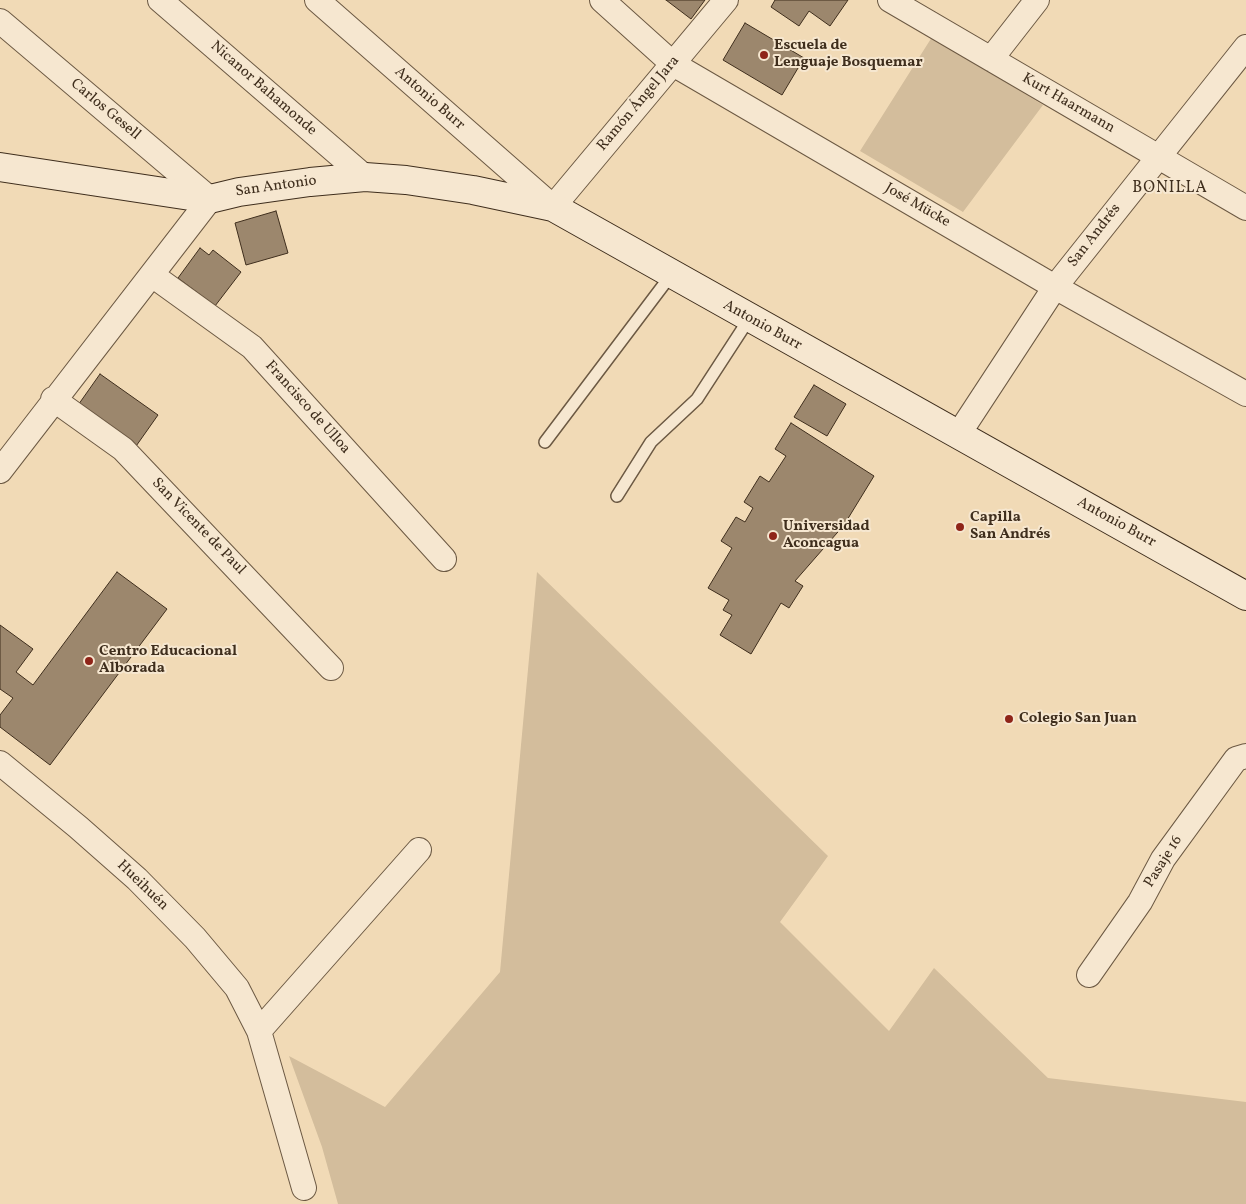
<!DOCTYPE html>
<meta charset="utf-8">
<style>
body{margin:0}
canvas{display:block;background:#f1dab6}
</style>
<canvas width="1246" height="1204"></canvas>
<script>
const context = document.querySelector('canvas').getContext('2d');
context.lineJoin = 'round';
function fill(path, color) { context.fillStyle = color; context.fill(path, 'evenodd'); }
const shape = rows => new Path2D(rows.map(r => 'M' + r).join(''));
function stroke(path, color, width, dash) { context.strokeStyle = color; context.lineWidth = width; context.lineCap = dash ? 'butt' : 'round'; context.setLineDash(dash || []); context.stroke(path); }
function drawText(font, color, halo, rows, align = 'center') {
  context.font = font + ' Vollkorn,serif'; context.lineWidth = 4; context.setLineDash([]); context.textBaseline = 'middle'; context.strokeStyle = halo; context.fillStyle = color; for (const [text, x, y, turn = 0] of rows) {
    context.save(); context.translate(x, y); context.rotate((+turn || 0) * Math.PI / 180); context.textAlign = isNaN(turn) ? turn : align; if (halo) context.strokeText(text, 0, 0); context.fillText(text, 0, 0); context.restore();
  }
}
fill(shape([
 [932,37,1043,105,963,212,860,151],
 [537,572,828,856,780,922,889,1031,934,968,1048,1078,1246,1102,1246,1204,338,1204,322,1147,289,1056,385,1107,500,972]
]), '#d3bd9c');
const building = shape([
 [666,0,705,0,691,19,666,0],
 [775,0,848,0,830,26,809,11,799,26,771,7,775,0],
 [745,23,804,58,782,95,723,60,745,23],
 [276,211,288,253,246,265,235,223,276,211],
 [200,248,209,255,213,250,241,272,215,306,178,278,200,248],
 [100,374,158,415,134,449,76,408,100,374],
 [814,385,846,404,827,436,794,417,814,385],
 [791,423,874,476,844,525,795,581,803,586,789,608,781,603,751,654,720,635,732,615,723,610,729,600,708,588,732,548,721,541,736,517,745,522,753,508,744,502,760,476,769,482,786,456,775,449,791,423],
 [117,572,167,609,50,765,0,727,0,715,13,698,0,689,0,625,33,649,16,672,33,685,117,572]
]);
fill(building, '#9c876d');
stroke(building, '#3f2e1d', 1);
const lane = shape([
 [545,442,671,275],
 [617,496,651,442,697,399,749,319]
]);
const street = shape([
 [160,0,365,177],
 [317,0,553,207,726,0],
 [602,0,673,64,1055,287,1246,394],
 [890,0,1246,208],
 [0,21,210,199,0,471],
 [991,59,1037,0],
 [152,275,252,347,444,559],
 [53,399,123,449,331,668],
 [958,435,1055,287,1246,47],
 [0,763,78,827,137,879,195,938,237,988,259,1031,304,1188],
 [1089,975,1140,902,1163,859,1236,759,1246,756],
 [259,1031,419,850]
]);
const secondary = shape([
 [0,167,210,199,239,192,310,182,365,177,406,180,473,190,553,207,1246,596]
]);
stroke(lane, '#6c5943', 14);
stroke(street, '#6c5943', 26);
stroke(secondary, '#3f2e1d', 30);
stroke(lane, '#f6e7d0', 11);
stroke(street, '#f6e7d0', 24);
stroke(secondary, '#f6e7d0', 28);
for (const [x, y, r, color] of [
 [764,55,5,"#8f2418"],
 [960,527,5,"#8f2418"],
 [773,536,5,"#8f2418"],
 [89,661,5,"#8f2418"],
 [1009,719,5,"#8f2418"]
]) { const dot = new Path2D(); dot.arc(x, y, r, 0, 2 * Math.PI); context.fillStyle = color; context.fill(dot); stroke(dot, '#f6e7d0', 2); }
drawText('bold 15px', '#3f2e1d', '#f6e7d0', [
 ["Escuela de",774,46],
 ["Lenguaje Bosquemar",774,63],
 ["Capilla",970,518],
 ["San Andrés",970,535],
 ["Universidad",783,527],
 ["Aconcagua",783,544],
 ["Centro Educacional",99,652],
 ["Alborada",99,669],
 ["Colegio San Juan",1019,719]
], 'left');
drawText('15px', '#3f2e1d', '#f6e7d0', [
 ["Nicanor Bahamonde",263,89,41],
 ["Antonio Burr",429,99,41],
 ["Ramón Ángel Jara",639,104,-50],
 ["Kurt Haarmann",1068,104,30],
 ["Carlos Gesell",105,110,40],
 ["San Antonio",276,187,-8],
 ["José Mücke",917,206,30],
 ["San Andrés",1095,236,-52],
 ["Antonio Burr",762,326,29],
 ["Francisco de Ulloa",307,408,48],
 ["Antonio Burr",1116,523,29],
 ["San Vicente de Paul",198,527,46],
 ["Pasaje 16",1164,862,-58],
 ["Hueihuén",142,886,44]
]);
context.letterSpacing = '1px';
drawText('16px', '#3f2e1d', '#f6e7d0', [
 ["BONILLA",1170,189]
]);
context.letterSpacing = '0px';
</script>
